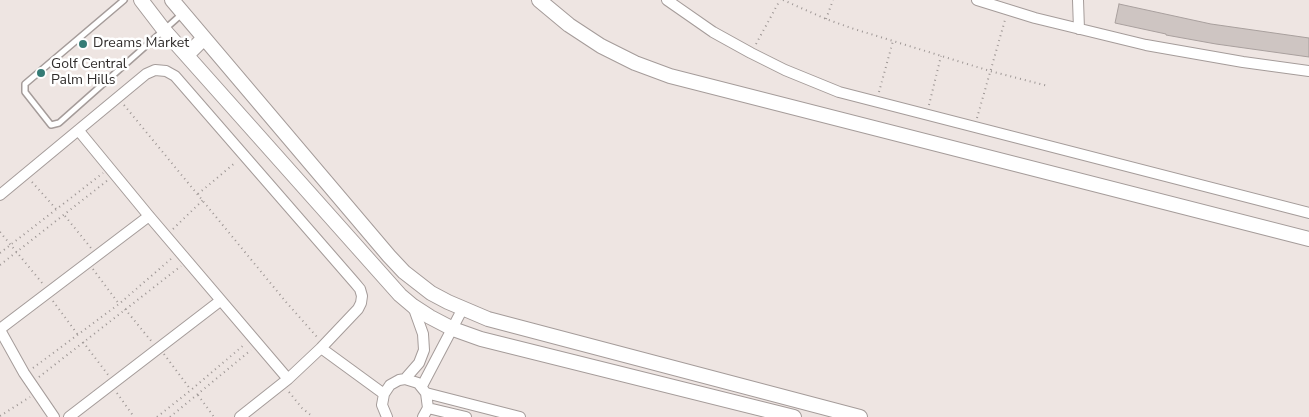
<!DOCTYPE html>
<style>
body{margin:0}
canvas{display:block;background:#eee5e2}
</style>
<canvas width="1309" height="417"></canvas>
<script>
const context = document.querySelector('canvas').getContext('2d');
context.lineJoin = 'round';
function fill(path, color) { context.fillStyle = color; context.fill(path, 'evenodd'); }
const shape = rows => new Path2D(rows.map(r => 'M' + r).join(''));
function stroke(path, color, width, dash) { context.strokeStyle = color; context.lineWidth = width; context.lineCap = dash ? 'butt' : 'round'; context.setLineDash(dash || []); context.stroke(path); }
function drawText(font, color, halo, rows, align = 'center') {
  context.font = font + ' "Nunito Sans",sans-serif'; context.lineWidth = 5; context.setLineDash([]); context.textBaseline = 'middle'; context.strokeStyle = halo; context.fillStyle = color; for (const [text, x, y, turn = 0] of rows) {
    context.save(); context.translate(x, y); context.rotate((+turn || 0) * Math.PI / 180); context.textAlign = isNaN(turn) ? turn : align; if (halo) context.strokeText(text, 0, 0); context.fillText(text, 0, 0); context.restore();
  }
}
const building = shape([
 [1119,4,1211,24,1309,38,1309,57,1216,44,1166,35,1166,34,1115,23,1119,4]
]);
fill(building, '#cec5c2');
stroke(building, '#a9a09e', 1);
const lane = shape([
 [124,0,25,84,25,92,51,125,59,123,183,13]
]);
const street = shape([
 [667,0,713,32,751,53,785,70,839,92,1309,213],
 [977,0,1035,18,1146,45,1243,62,1309,71],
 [1078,0,1079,29],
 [79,131,149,216,288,379],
 [0,195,146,74,155,70,166,71,175,76,355,283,360,289,362,296,361,303,358,309,321,348,288,379,240,417],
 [0,329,149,216],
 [0,330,24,373,54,417],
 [321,348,384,394],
 [405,379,419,363,424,350,423,334,413,306],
 [422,386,463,308],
 [426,393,520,417],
 [428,408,466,417],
 [69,417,220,301],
 [387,417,382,405,384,394,390,385,399,380,405,379,418,383,426,393,428,408,423,417]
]);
const secondary = shape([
 [141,0,164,30,400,295,413,306,430,317,453,329,481,339,794,417],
 [172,0,389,256,404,272,431,293,448,302,488,319,860,417],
 [539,0,569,25,601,46,635,63,670,76,1309,239],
 [187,55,204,38]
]);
stroke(lane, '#a59c9a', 8);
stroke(street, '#a59c9a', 12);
stroke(secondary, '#a59c9a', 16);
stroke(shape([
 [783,0,826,19,851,28,990,71,1048,86],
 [826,19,833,0],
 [756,44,780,0],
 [879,92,893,41],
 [124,105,286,302,317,337],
 [929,105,941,56],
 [977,118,1005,20],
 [32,182,57,210],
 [198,194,236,162],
 [65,216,91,248],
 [173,229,203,200],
 [0,232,43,284],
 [0,253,103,173],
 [0,265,108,180],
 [93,269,119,304],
 [53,301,78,335],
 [125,309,152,342],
 [83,342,109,376],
 [164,354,191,390],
 [33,368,119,304,172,258],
 [39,377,181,266],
 [289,392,302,408,313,417],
 [117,393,134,417],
 [198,395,214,417],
 [0,416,30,397],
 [157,417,191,390,245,344],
 [170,417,251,350]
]), '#9d9694', 2, [1, 4]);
stroke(lane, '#fff', 5);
stroke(street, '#fff', 10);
stroke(secondary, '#fff', 14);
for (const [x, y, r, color] of [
 [83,44,5,"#357c76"],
 [41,73,5,"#357c76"]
]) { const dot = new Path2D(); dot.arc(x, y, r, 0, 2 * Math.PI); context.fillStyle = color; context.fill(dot); stroke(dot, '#fff', 2); }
drawText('14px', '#322e2d', '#fff', [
 ["Dreams Market",93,44],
 ["Golf Central",51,65],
 ["Palm Hills",51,81]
], 'left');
</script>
